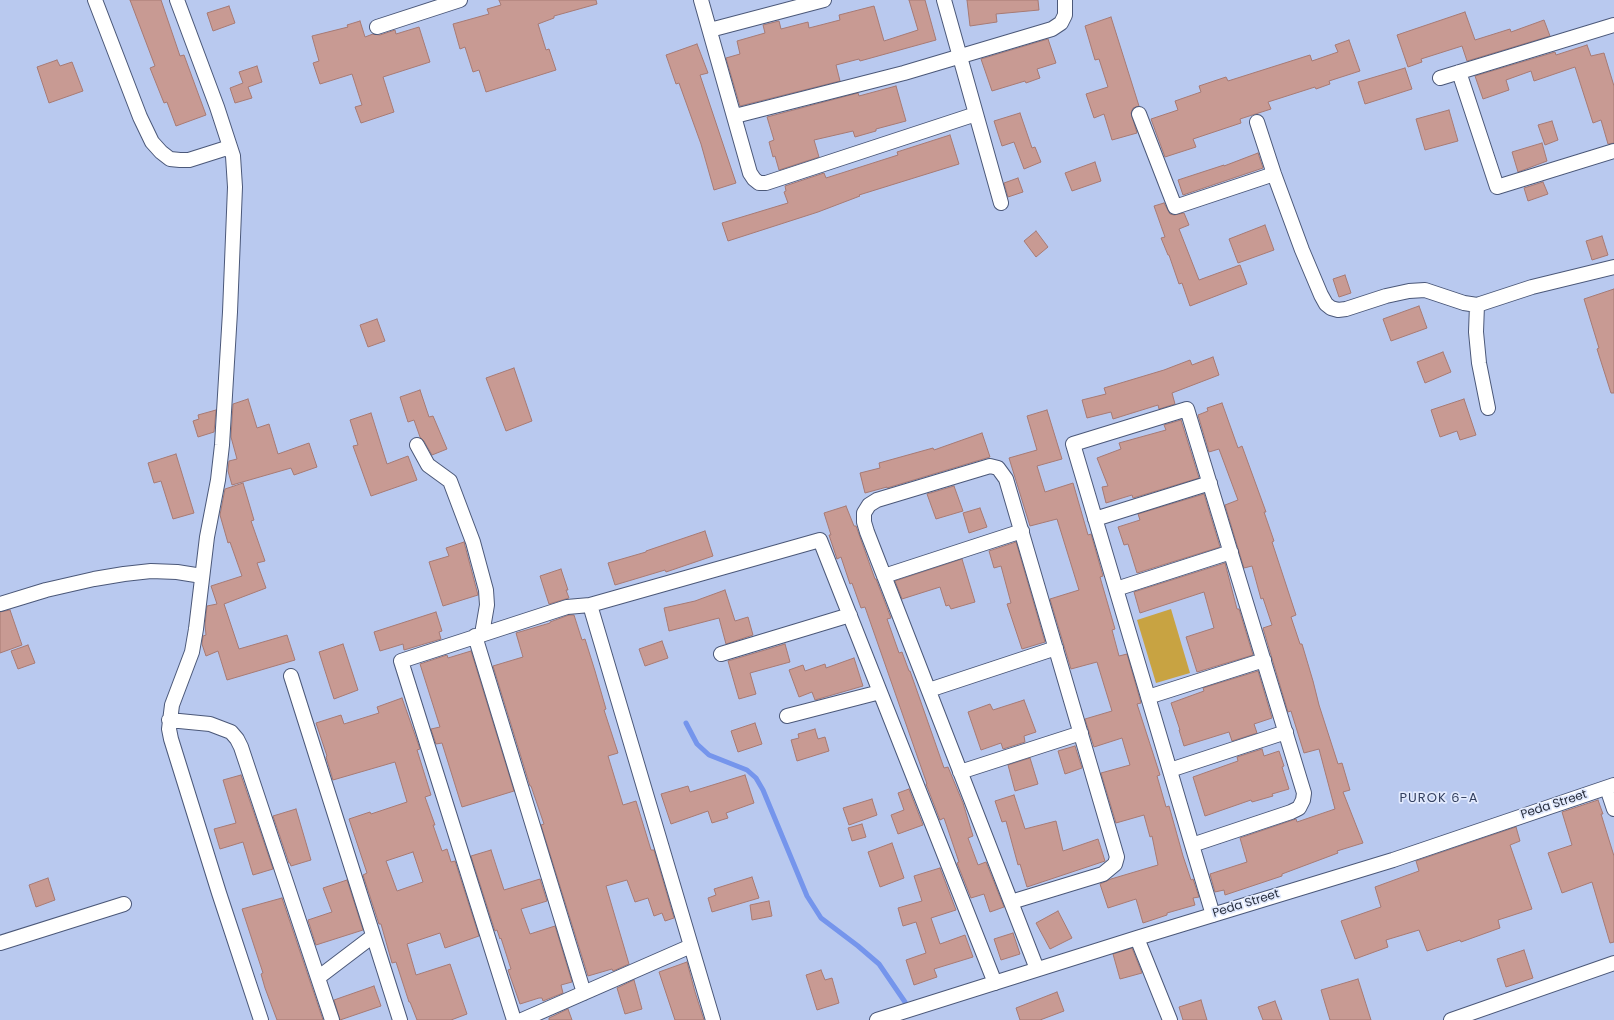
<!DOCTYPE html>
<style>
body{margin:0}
canvas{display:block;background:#b9c9ef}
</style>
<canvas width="1614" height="1020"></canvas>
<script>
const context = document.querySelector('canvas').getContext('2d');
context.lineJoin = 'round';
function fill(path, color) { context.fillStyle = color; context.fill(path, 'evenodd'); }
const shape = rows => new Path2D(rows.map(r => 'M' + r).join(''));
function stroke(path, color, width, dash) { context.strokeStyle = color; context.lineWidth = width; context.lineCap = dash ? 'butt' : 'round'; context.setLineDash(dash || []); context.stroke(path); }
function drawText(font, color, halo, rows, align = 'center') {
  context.font = font + ' Poppins,sans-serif'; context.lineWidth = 3.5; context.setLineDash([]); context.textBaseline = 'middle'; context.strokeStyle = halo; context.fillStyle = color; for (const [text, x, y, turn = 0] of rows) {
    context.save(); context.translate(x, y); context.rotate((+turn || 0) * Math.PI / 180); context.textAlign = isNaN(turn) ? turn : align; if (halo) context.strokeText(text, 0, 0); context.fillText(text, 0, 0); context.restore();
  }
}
fill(shape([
 [1171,609,1190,673,1156,683,1137,620]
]), '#c8a342');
stroke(shape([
 [686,723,697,744,709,755,747,770,756,778,763,790,807,896,821,918,858,946,879,964,905,1002]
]), '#7595ec', 5);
const building = shape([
 [130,0,161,0,180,56,184,55,206,115,176,126,167,102,164,103,150,68,155,66,130,0],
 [499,0,596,0,597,4,554,16,554,18,538,24,546,50,549,49,556,70,486,92,479,70,473,72,465,47,460,49,453,24,489,14,487,9,501,5,499,0],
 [909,0,925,0,936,40,860,61,859,59,836,65,840,81,740,106,726,58,740,54,737,41,765,33,763,25,779,21,781,29,808,22,809,28,840,20,839,15,874,6,884,41,918,30,909,0],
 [967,0,1038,0,1039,10,996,14,997,22,970,26,967,0],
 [229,6,235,23,213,31,207,13,229,6],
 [1465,12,1475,40,1510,29,1511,32,1544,20,1550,36,1467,61,1462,46,1421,59,1422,62,1408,67,1397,35,1465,12],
 [1111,17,1139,106,1133,108,1131,113,1137,133,1112,140,1104,114,1094,118,1086,94,1108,87,1099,59,1095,60,1085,26,1111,17],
 [360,21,365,37,373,34,380,35,395,30,396,34,419,27,430,62,383,77,394,112,361,123,355,107,362,105,352,74,320,84,313,63,319,61,312,36,348,27,347,25,360,21],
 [1048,39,1056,63,1037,69,1040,78,1026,83,1025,81,992,91,981,59,1048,39],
 [1349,40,1360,71,1329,81,1330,84,1316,89,1315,87,1268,102,1271,109,1240,119,1241,123,1193,139,1196,147,1165,157,1151,119,1178,110,1175,101,1201,92,1199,86,1226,77,1228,81,1310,55,1312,61,1338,52,1335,45,1349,40],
 [697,44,708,73,700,75,736,183,714,190,701,144,679,83,676,84,666,55,697,44],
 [1587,45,1591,56,1604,53,1614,86,1614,143,1608,144,1601,120,1593,123,1575,67,1534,81,1531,71,1506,80,1509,90,1483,99,1475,76,1555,52,1556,55,1587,45],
 [57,60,60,66,72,62,83,91,49,103,37,67,57,60],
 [257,66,262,82,248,87,252,98,235,103,230,88,243,83,239,72,257,66],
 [1405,68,1412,89,1365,104,1358,82,1405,68],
 [896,86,906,121,876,129,876,131,855,137,853,131,814,140,819,157,779,170,775,156,773,157,769,142,774,140,767,117,858,93,859,96,896,86],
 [1449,110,1458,141,1425,150,1416,119,1449,110],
 [1020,113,1032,148,1035,147,1041,162,1024,169,1014,142,1002,146,994,121,1020,113],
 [1552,121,1558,140,1545,145,1538,125,1552,121],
 [950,135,959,164,859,195,860,196,818,212,728,241,722,223,788,203,784,192,786,191,785,186,824,173,826,178,898,155,897,152,950,135],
 [1542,143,1547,161,1518,172,1512,152,1542,143],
 [1258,153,1263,168,1183,195,1178,180,1224,165,1224,166,1258,153],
 [1095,162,1101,181,1072,191,1065,173,1095,162],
 [1018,178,1023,192,1008,197,1004,183,1018,178],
 [1543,182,1548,194,1528,201,1524,188,1543,182],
 [1164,203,1170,214,1174,215,1184,213,1189,225,1179,229,1199,280,1240,265,1247,284,1190,306,1182,283,1179,284,1169,255,1168,255,1161,238,1165,237,1154,206,1164,203],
 [1265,225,1274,250,1238,263,1229,239,1265,225],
 [1036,231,1048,247,1036,257,1024,241,1036,231],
 [1602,236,1608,255,1592,260,1586,241,1602,236],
 [1345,275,1351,293,1339,297,1333,279,1345,275],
 [1614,289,1614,393,1611,393,1597,349,1599,348,1584,299,1614,289],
 [1419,306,1427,328,1391,341,1383,319,1419,306],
 [377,319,385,341,368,347,360,325,377,319],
 [1443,352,1451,372,1425,383,1417,362,1443,352],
 [1213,357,1219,375,1172,393,1175,404,1159,409,1158,405,1113,419,1111,412,1087,418,1082,400,1106,394,1104,388,1164,370,1190,360,1192,365,1213,357],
 [514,368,532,421,506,431,486,378,514,368],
 [420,390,429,417,433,416,447,449,432,455,424,441,420,437,414,420,408,422,400,397,420,390],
 [248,399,257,428,269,424,278,454,309,443,317,467,294,475,291,468,232,485,228,471,229,461,237,459,231,437,233,404,248,399],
 [1464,399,1476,435,1460,440,1457,431,1440,437,1431,410,1464,399],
 [1222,403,1238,448,1242,446,1266,512,1264,512,1274,541,1272,542,1296,615,1291,617,1300,644,1302,644,1313,681,1319,705,1338,764,1342,763,1350,790,1343,792,1363,843,1337,851,1338,853,1282,874,1282,876,1225,895,1224,890,1215,892,1210,874,1247,862,1240,838,1296,819,1297,822,1335,809,1319,749,1304,753,1291,711,1288,712,1263,628,1272,625,1263,598,1261,599,1252,566,1244,568,1225,505,1238,500,1219,449,1209,452,1198,415,1208,411,1207,408,1222,403],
 [216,410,214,432,198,437,193,421,199,419,198,415,216,410],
 [1047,410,1062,459,1037,466,1045,492,1073,483,1088,535,1091,534,1103,576,1100,577,1115,629,1112,630,1119,656,1127,654,1141,703,1137,704,1160,775,1157,776,1166,807,1169,806,1183,856,1191,880,1193,879,1199,897,1193,898,1195,905,1167,913,1167,915,1143,923,1136,899,1108,908,1100,884,1111,879,1158,865,1152,836,1150,837,1144,815,1116,823,1101,773,1130,765,1122,738,1094,747,1085,719,1112,711,1104,685,1097,662,1071,669,1050,599,1079,590,1057,519,1030,526,1009,458,1037,450,1027,416,1047,410],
 [371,413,387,464,408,456,417,480,371,496,353,446,358,445,350,420,371,413],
 [1181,420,1199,478,1133,498,1132,495,1106,503,1102,487,1108,486,1097,458,1121,449,1119,443,1166,430,1164,425,1181,420],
 [982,433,990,457,887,488,887,487,865,493,860,473,880,468,879,463,933,448,934,450,982,433],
 [176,454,194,513,173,519,161,481,154,483,148,463,176,454],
 [243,483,254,520,251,521,265,561,257,563,266,588,224,604,239,649,287,635,295,660,227,680,218,651,206,656,202,644,203,636,206,635,205,625,207,606,217,604,211,586,242,576,230,542,228,543,220,515,225,489,243,483],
 [954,486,963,511,936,519,927,494,954,486],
 [1204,494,1220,547,1137,573,1128,544,1124,545,1118,527,1140,520,1138,514,1204,494],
 [846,506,854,526,856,526,875,579,876,579,891,618,887,619,899,653,902,652,909,671,910,671,944,768,948,767,963,803,973,836,968,838,978,865,986,862,1004,907,990,912,984,894,971,898,957,863,959,862,944,818,940,820,926,784,927,784,865,607,861,608,852,583,850,584,841,557,837,559,829,535,831,535,824,513,846,506],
 [980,508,987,527,969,533,963,513,980,508],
 [705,531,713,556,666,572,665,570,615,585,608,563,646,552,646,551,705,531],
 [464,542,478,595,443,606,429,562,449,556,446,548,464,542],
 [1016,542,1045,642,1022,649,1007,604,1011,603,1001,566,994,568,989,551,1016,542],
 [962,559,975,602,951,609,949,605,946,606,940,587,902,599,895,581,962,559],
 [1225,563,1237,609,1239,609,1253,655,1197,672,1186,637,1214,628,1204,592,1140,613,1134,592,1225,563],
 [561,569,568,590,566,590,569,598,549,604,540,576,561,569],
 [725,590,735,621,748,617,753,635,726,644,719,618,669,631,664,608,695,601,725,590],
 [10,610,22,645,0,653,0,612,10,610],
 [436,612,442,631,439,632,441,639,404,650,403,644,380,651,374,632,436,612],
 [569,615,574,615,582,640,585,639,595,671,606,709,604,710,618,753,608,756,623,805,636,801,651,850,654,850,674,918,665,921,662,913,654,916,648,898,635,902,627,880,606,886,629,964,613,971,612,969,588,976,541,825,544,824,531,786,530,786,493,666,523,657,516,633,550,623,550,622,569,615],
 [662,641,668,658,645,666,639,649,662,641],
 [343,644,358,690,334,699,319,652,343,644],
 [785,644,790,662,750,673,756,694,739,699,728,661,785,644],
 [28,645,35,663,18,669,11,651,28,645],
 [471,651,514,791,462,807,442,743,436,744,431,729,440,727,420,664,447,655,448,658,471,651],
 [854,658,863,686,815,700,812,692,799,697,789,670,803,665,805,671,825,664,826,668,854,658],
 [1258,671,1272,718,1254,724,1257,733,1232,741,1229,732,1184,746,1179,730,1180,730,1171,703,1204,691,1203,688,1258,671],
 [402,698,420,749,417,750,431,795,425,797,435,825,433,825,442,851,447,849,451,862,455,861,479,936,445,948,440,933,407,944,416,975,450,964,467,1014,451,1020,417,1020,410,1002,409,1002,396,962,392,963,381,924,379,924,363,875,367,873,349,819,370,812,371,814,407,802,395,762,333,780,326,757,327,756,316,723,341,715,344,724,379,713,377,707,402,698],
 [413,852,423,882,397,891,386,861,413,852],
 [1024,700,1036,732,1024,736,1025,742,1003,749,1001,743,981,750,968,712,990,704,993,710,1024,700],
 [755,723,762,744,738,752,731,731,755,723],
 [815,729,818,739,825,737,829,751,797,761,791,740,799,738,798,734,815,729],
 [1075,746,1082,768,1065,774,1058,751,1075,746],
 [1262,749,1264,756,1279,751,1284,766,1282,767,1289,789,1272,794,1273,796,1252,802,1251,800,1205,816,1193,777,1238,761,1237,757,1262,749],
 [1030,758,1038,784,1015,791,1008,765,1030,758],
 [241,775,273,869,253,875,243,842,220,849,214,829,236,823,223,780,241,775],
 [745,775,754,803,726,813,728,818,712,823,708,811,671,824,661,794,688,786,690,792,745,775],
 [909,789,923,825,898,834,891,815,904,810,898,793,909,789],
 [1014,795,1025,829,1056,821,1063,851,1098,839,1105,861,1027,887,1020,864,1018,865,1006,821,1002,822,995,801,1014,795],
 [872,799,877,815,849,825,843,808,872,799],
 [1598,800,1603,814,1601,814,1614,856,1614,942,1610,943,1592,882,1562,893,1548,853,1572,845,1562,812,1598,800],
 [296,809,311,860,291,866,290,863,289,863,273,816,296,809],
 [862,824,866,837,852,841,848,828,862,824],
 [1516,827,1520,841,1510,845,1532,909,1498,920,1500,928,1461,942,1460,940,1427,951,1419,930,1386,940,1388,947,1355,959,1341,921,1381,907,1375,887,1419,871,1416,861,1516,827],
 [892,843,904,878,880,887,868,852,892,843],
 [491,850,504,890,540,879,547,901,521,909,530,934,555,926,572,982,561,985,563,993,543,1001,542,998,539,998,520,1004,508,970,511,969,501,938,500,939,497,930,495,931,471,856,491,850],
 [940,868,956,910,931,918,940,944,965,935,973,957,934,969,937,977,914,985,906,960,926,953,916,922,903,926,898,908,922,901,914,876,940,868],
 [752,877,759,898,712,912,708,898,716,895,714,889,752,877],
 [48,878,55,900,36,907,29,885,48,878],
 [347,880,363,930,316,945,308,920,332,912,323,888,347,880],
 [282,898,323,1020,277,1020,265,988,261,974,263,973,242,909,282,898],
 [769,901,772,916,752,920,750,905,769,901],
 [1058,911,1072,938,1050,949,1036,923,1058,911],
 [1013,933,1020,954,1001,960,994,939,1013,933],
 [1132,948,1142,973,1120,979,1113,954,1132,948],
 [1524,950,1533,978,1506,987,1497,959,1524,950],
 [687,962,695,992,704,1020,675,1020,659,972,687,962],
 [821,970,825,980,832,978,839,1003,817,1010,806,975,821,970],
 [1358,979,1371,1020,1330,1020,1321,990,1358,979],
 [634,980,642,1009,625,1014,617,988,634,980],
 [374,986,381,1006,340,1020,334,1000,374,986],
 [1057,992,1064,1011,1040,1020,1020,1020,1016,1008,1057,992],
 [1201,1000,1207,1020,1183,1020,1179,1007,1201,1000],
 [1275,1001,1282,1020,1263,1020,1258,1007,1275,1001],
 [568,1009,572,1020,549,1020,549,1018,568,1009]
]);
fill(building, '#c89a93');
stroke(building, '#a77a74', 1);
const minor = shape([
 [95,0,140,117,152,142,161,152,170,159,180,160,189,160,230,147],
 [177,0,217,107,233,156,235,187,230,312,222,445,218,480,207,537,196,629,192,652,172,705,169,729,171,739,219,893,261,1020],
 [701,0,750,173,754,179,759,183,766,183,976,114],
 [944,0,1001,203],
 [377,27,460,0],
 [710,30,824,0],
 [1459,72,1497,187,1614,151],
 [1440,78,1614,25],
 [1139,114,1175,207,1274,174],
 [735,116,904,73,1052,29,1061,23,1065,15,1065,0],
 [1257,122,1274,174,1302,250,1321,295,1326,304,1331,308,1338,310,1346,309,1386,296,1409,291,1425,290,1464,303,1477,305,1532,287,1614,267],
 [1477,305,1476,332,1479,363,1488,408],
 [417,445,428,465,450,481,473,542,486,590,487,605,482,634],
 [1095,519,1210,483],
 [884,576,1022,531],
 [1116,589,1231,552],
 [0,604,46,590,94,579,124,574,151,571,177,572,202,576],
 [590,605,713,1020],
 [475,636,584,993],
 [721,654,850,615],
 [291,676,400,1020],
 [929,690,1056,648],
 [1148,697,1264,660],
 [787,716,880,692],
 [169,720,210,724,231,732,237,739,241,747,332,1020],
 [1170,770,1286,732],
 [960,772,1081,733],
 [1607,788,1614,809],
 [1192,845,1291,812,1299,808,1303,800,1304,793,1187,409,1073,444,1192,845,1213,915],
 [1011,902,1103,874,1115,864,1117,857,1006,479,998,468,990,466,877,500,869,505,864,513,864,522,867,532,1037,969],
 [1137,938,1170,1020],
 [0,943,124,904],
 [319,977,373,936],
 [514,1020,401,661,567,607,590,605,820,540,995,983],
 [522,1020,691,946],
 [877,1020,1137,938,1393,860,1614,785],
 [1451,1020,1614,963]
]);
stroke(minor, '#4b5879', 16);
stroke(minor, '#fff', 14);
drawText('12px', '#282e3d', '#e2eafe', [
 ["Peda Street",1554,805,-18],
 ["Peda Street",1246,904,-17]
]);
context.letterSpacing = '1px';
drawText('13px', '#34405f', '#e2eafe', [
 ["PUROK 6-A",1439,799]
]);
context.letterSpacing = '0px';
</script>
